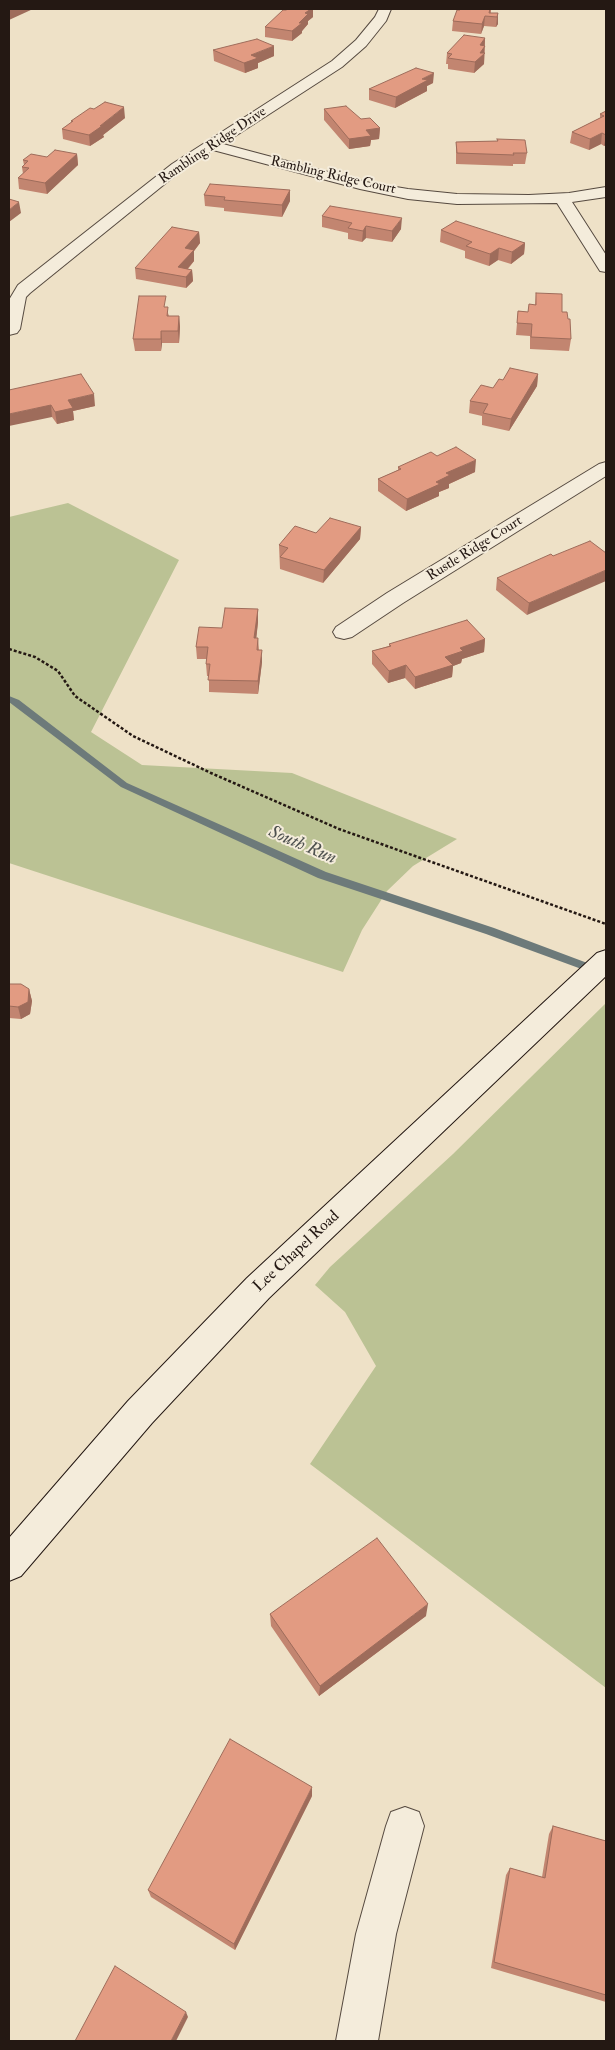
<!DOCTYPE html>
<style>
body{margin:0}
#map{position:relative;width:615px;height:2050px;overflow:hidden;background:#eee1c7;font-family:"IM FELL Double Pica",serif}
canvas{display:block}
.frame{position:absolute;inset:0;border:10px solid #241813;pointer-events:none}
</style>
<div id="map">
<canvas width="615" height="2050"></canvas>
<div class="frame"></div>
</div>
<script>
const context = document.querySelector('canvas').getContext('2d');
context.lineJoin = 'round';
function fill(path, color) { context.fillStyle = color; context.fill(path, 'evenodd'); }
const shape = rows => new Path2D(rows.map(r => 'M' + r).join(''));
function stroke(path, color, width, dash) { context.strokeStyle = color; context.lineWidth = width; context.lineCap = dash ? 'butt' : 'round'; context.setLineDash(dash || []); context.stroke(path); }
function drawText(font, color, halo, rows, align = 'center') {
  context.font = font + ' "IM FELL Double Pica",serif'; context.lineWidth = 4; context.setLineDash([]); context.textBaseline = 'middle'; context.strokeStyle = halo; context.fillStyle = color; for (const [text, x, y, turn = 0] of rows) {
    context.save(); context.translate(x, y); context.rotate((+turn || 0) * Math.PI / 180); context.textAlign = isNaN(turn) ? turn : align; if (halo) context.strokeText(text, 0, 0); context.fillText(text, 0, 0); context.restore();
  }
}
fill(shape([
 [68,503,179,560,91,732,142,765,292,773,457,839,413,866,387,891,362,930,343,972,9,863,9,517],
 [606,1003,606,1688,310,1464,376,1366,345,1312,315,1285,330,1267,453,1154]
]), '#bbc294');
fill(shape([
 [9,696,19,700,127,783,326,872,494,928,606,970,606,978,486,934,318,878,121,787,9,702,9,696]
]), '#6d7a7a');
const minor = shape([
 [379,9,391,9,386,21,366,46,342,67,223,144,366,182,408,189,457,194,529,195,569,193,606,187,606,197,572,202,606,255,606,272,600,271,557,203,457,204,408,199,360,189,213,150,182,170,30,293,26,297,20,329,17,333,9,335,9,300,18,285,172,164,332,61,356,40,375,17,379,9],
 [606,462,606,476,403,603,352,637,344,639,336,637,333,632,336,627,387,593,599,464,606,462],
 [405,1807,419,1812,424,1826,396,1934,378,2041,336,2041,356,1934,386,1826,391,1812,405,1807]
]);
const secondary = shape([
 [606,950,606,976,269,1298,152,1423,21,1576,9,1581,9,1538,128,1401,247,1278,597,953,606,950]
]);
stroke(minor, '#564a40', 2);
stroke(secondary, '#241813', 2);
stroke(shape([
 [9,649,35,657,58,671,75,696,133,736,211,773,339,829,606,924]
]), '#241813', 2.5, [3, 2]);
fill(minor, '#f4ecdb');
fill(secondary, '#f4ecdb');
fill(shape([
 [288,9,313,9,313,17,308,21,308,24,302,31,302,33,292,41,265,37,265,27],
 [461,9,491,9,491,13,498,13,498,24,496,27,484,26,481,34,452,31,453,21],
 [485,38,484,64,474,73,448,69,448,64,446,64,447,53],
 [213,50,274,56,258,63,258,68,245,73,214,61],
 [433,83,427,86,427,91,395,108,369,100,369,89],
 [324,109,361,119,380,128,379,139,371,140,370,146,349,149,324,120],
 [606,111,606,145,604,146,601,144,589,150,570,143,572,132,600,118,600,114],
 [125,118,103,135,104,137,90,146,63,139,62,129,71,123,71,121],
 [497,139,527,153,525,164,513,164,513,166,456,164,456,142,497,141],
 [77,154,78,165,47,194,19,189,18,178,23,174,22,167,24,165,23,160,47,157],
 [290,190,290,201,282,217,224,211,224,208,205,206,204,195],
 [322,216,401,229,392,242,366,238,362,242,348,239,348,233,322,227],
 [441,230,525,243,524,254,511,264,498,260,489,266,465,258,465,251,440,242],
 [199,232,200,243,194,251,194,261,188,269,192,270,193,281,186,288,136,279,135,268],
 [536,293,562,312,568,319,571,339,569,351,530,349,530,336,516,335,518,311,528,312,529,304,535,305],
 [166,307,169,316,179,316,180,327,179,343,162,343,161,351,135,351,133,339],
 [538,374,537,386,509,431,482,425,482,416,469,413,470,401,493,388,503,380],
 [9,390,95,406,73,411,74,420,57,424,52,417],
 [437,456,475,472,449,484,449,488,439,492,439,496,406,511,378,491,378,479,398,470,398,467],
 [361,527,360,539,323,583,280,569,279,545,316,533],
 [553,556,527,615,496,590,497,578],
 [258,609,258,622,256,638,258,638,259,650,262,662,258,694,209,692,209,676,207,676,206,664,207,659,197,659,196,647,222,628],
 [485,639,484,652,462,659,461,663,453,666,452,677,415,689,405,678,388,683,372,664,372,651,389,646,389,644],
 [9,984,29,989,32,1001,30,1014,21,1019,9,1018],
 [270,1614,426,1616,319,1696,271,1626],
 [312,1796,235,1950,151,1897,148,1890],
 [553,1826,606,1841,606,2002,491,1968,506,1875,510,1868,542,1877,549,1834]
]), '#c28570');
fill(shape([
 [11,9,33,9,9,20,9,10],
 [311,9,313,9,313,17,308,21,308,24,302,31,302,33,292,41,292,31,299,23,305,13],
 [498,13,498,24,496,27,497,17],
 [485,16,484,26,481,34,482,24],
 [485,38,484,64,474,73,475,62,480,45],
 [274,46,274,56,258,63,258,68,245,73,244,63,251,55],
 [434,73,433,83,427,86,427,91,395,108,396,97,422,79],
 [124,107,125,118,103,135,104,137,90,146,89,135],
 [380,128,379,139,371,140,370,146,349,149,349,139,366,130],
 [602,133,601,144,589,150,590,139],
 [606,135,606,145,604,146],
 [77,154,78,165,47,194,45,183],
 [290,190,290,201,282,217,282,205],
 [19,202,21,213,9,222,9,210],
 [402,218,401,229,392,242,392,231],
 [366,226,366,238,362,242,363,231],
 [199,232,200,243,194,251,194,261,181,276,178,267,185,248],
 [525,243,524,254,511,264,512,252],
 [499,248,498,260,489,266,490,254],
 [192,270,193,281,186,288,186,277],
 [179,316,180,327,179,343,178,331],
 [161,331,162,343,161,351],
 [538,374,537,386,509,431,511,419],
 [94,394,95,406,73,411,74,420,57,424,55,412,68,400],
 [51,405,52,417,9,426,9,414],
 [476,460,475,472,449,484,449,488,439,492,439,496,406,511,407,499,436,482,446,473],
 [361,527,360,539,323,583,324,570],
 [606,570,606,581,527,615,529,603],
 [258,609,258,622,255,651,254,638],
 [485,639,484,652,462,659,461,663,453,666,452,677,415,689,415,677,460,648],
 [262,650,262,662,258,694,258,681],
 [406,665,405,678,388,683,389,671],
 [29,989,32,1001,30,1014,21,1019,18,1007],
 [428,1604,426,1616,319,1696,320,1686],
 [312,1787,312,1796,235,1950,234,1944],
 [186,2012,188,2017,176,2041,171,2041]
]), '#9e6c5b');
const building = shape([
 [288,9,311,9,305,13,308,14,299,23,302,23,292,31,265,27,283,10,286,10,288,9],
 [461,9,490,9,489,13,498,13,497,17,485,16,482,24,453,21,457,10,460,10,461,9],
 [464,35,485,38,480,45,485,46,480,53,485,53,475,62,448,58,452,54,447,53,464,35],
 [257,39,274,46,251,55,258,58,244,63,213,50,257,39],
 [416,68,434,73,422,79,428,80,396,97,369,89,416,68],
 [105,102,124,107,100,126,102,126,89,135,62,129,73,121,71,121,90,108,94,109,105,102],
 [346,106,361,119,370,118,380,128,366,130,371,136,349,139,324,109,346,106],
 [606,111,606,135,602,133,590,139,572,132,604,116,600,114,606,111],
 [497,139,525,140,527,153,513,153,514,155,457,153,456,142,498,141,497,139],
 [55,150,77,154,45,183,18,178,29,168,22,167,28,161,23,160,31,154,47,157,55,150],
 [210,184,290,190,282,205,224,200,225,197,204,195,210,184],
 [9,199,19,202,9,210,9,199],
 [330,206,402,218,392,231,366,226,363,231,348,228,352,223,322,216,330,206],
 [456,221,525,243,512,252,499,248,490,254,466,246,472,242,441,230,456,221],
 [172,227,199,232,185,248,194,250,178,267,192,270,186,277,135,268,172,227],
 [536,293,562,294,562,312,567,312,568,319,570,319,571,339,531,337,532,324,517,323,518,311,528,312,529,304,536,305,536,293],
 [139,296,166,296,164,307,168,307,167,316,179,316,178,331,161,331,161,339,133,339,139,296],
 [510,368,538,374,511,419,483,413,488,404,470,401,481,385,493,388,499,379,503,380,510,368],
 [81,374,94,394,68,400,73,408,55,412,51,405,9,414,9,390,81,374],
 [456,447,476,460,446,473,450,475,436,482,440,484,407,499,378,479,401,469,398,467,431,452,437,456,456,447],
 [330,518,361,527,324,570,280,557,288,548,279,545,295,526,316,533,330,518],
 [590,541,606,553,606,570,529,603,497,578,551,554,553,556,590,541],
 [225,608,258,609,254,638,258,638,257,650,262,650,258,681,208,680,210,664,206,664,208,647,196,647,199,627,222,628,225,608],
 [467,620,485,639,460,648,463,651,445,657,453,665,415,677,406,665,389,671,372,651,391,646,389,644,467,620],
 [9,984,21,984,29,989,28,1002,18,1007,9,1006,9,984],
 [377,1538,428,1604,320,1686,270,1614,377,1538],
 [230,1739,312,1787,234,1944,148,1890,230,1739],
 [553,1826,606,1841,606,1995,494,1962,510,1868,545,1878,553,1826],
 [115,1966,186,2012,171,2041,75,2041,115,1966]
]);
fill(building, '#e29b82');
stroke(building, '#9e6c5b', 1);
drawText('14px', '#241813', '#f4ecdb', [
 ["Rambling Ridge Drive",213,146,-34],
 ["Rambling Ridge Court",333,176,13],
 ["Rustle Ridge Court",475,549,-32]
]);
drawText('16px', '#241813', '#f4ecdb', [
 ["Lee Chapel Road",297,1252,-43]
]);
drawText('italic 18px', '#4e514f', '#f4ecdb', [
 ["South Run",302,846,23]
]);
</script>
